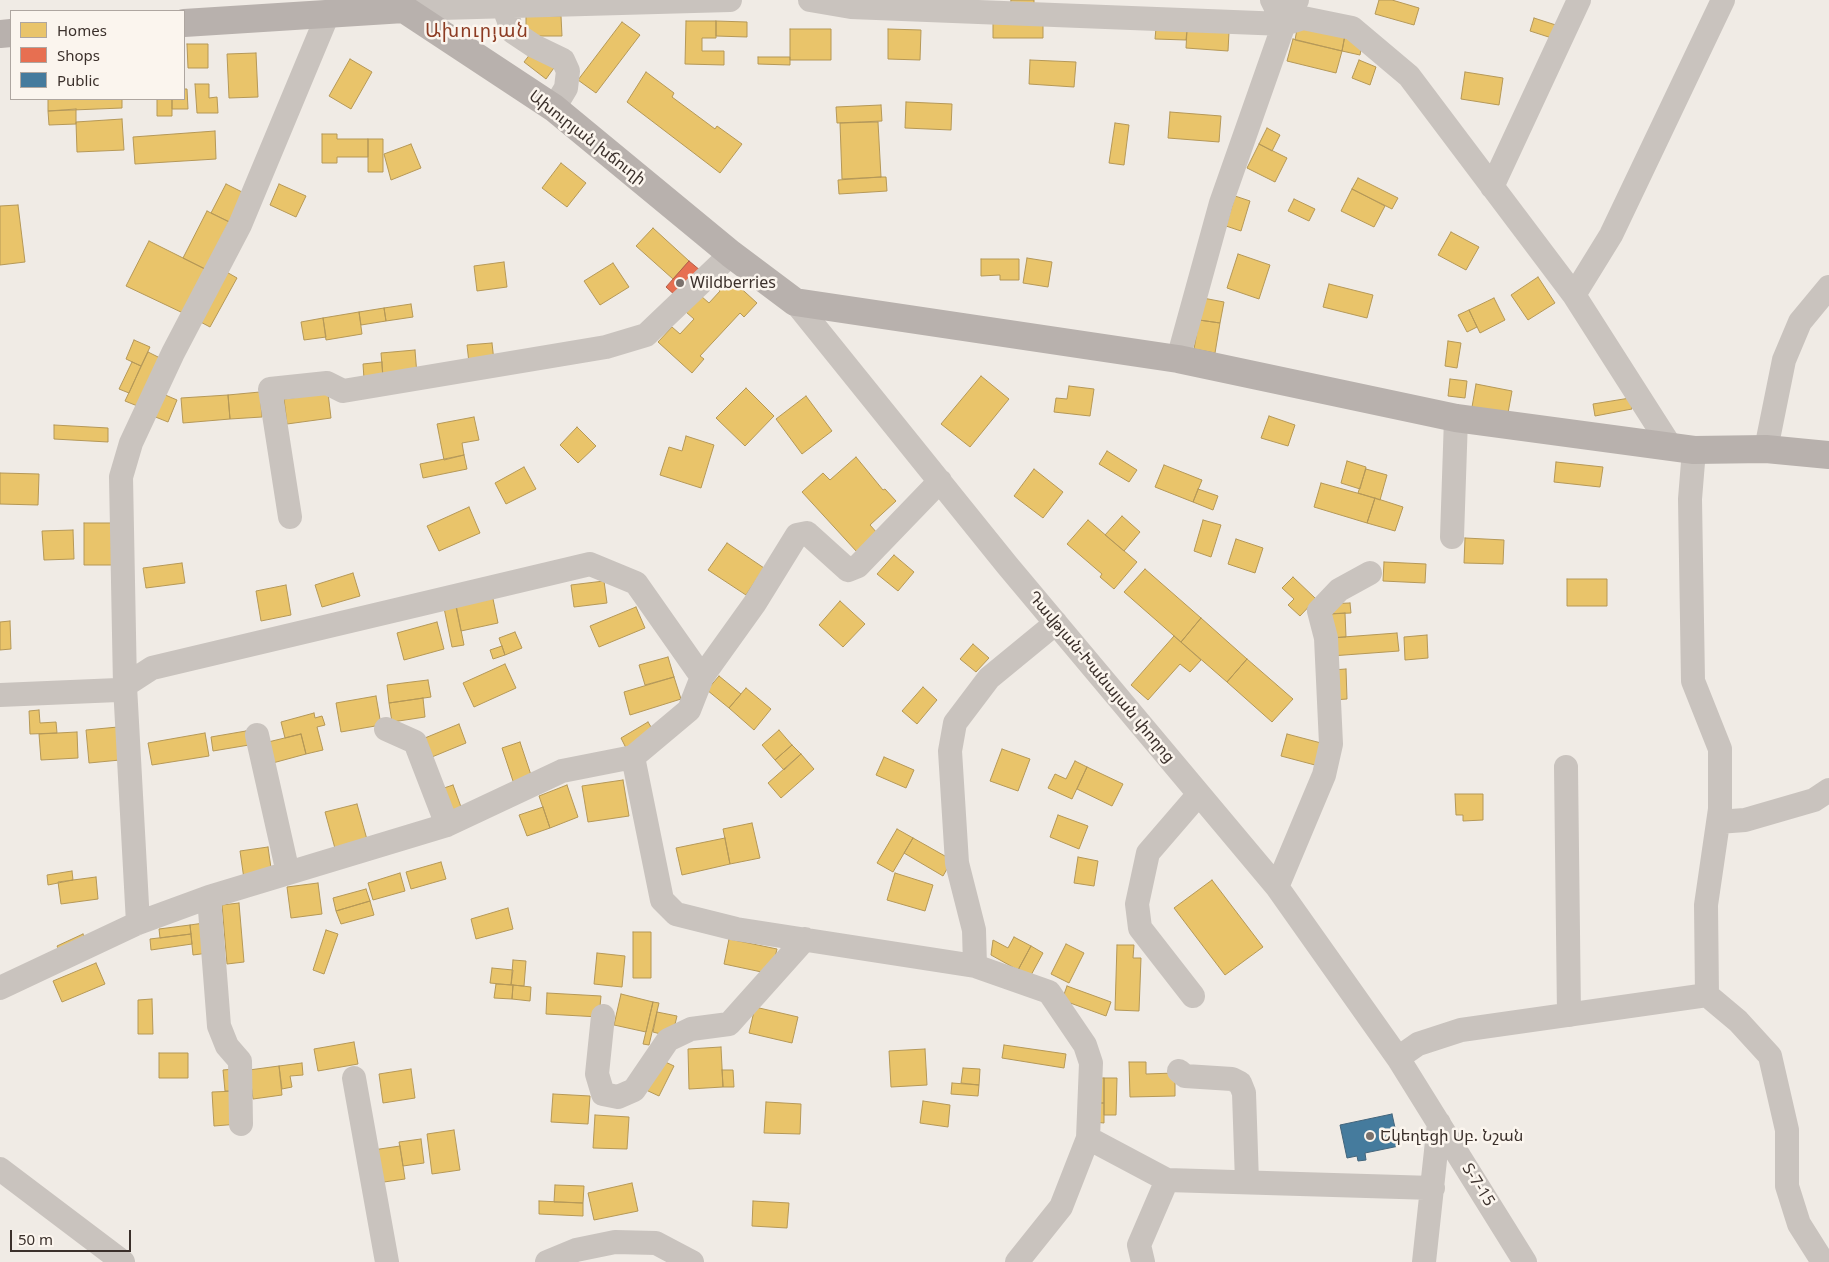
<!DOCTYPE html>
<meta charset="utf-8">
<style>
body{margin:0}
#map{position:relative;width:1829px;height:1262px;overflow:hidden;background:#f0ebe5;font-family:"Noto Sans",sans-serif}
canvas{display:block}
.legend{position:absolute;left:10px;top:10px;width:175px;height:90px;box-sizing:border-box;background:#fbf5ee;border:1px solid #aea6a0;margin:0;padding:6px 9px;list-style:none;font-size:15px;color:#3b302b}
.legend li{display:flex;align-items:center;gap:10px;height:25px}
.legend b{width:25px;border:1px solid #aea6a0}
.scale{position:absolute;left:10px;top:1230px;width:121px;height:22px;box-sizing:border-box;border:2px solid #3b302b;border-top:0;padding-left:6px;font-size:15px;line-height:18px;white-space:nowrap;color:#3b302b;-webkit-text-stroke:4px #fbf5ee;paint-order:stroke}
</style>
<div id="map">
<canvas width="1829" height="1262"></canvas>
<ul class="legend">
<li><b style="height:14px;background:#e9c46a"></b>Homes</li>
<li><b style="height:14px;background:#e76f51"></b>Shops</li>
<li><b style="height:14px;background:#457b9d"></b>Public</li>
</ul>
<div class="scale">50 m</div>
</div>
<script>
const context = document.querySelector('canvas').getContext('2d');
context.lineJoin = 'round';
function fill(path, color) { context.fillStyle = color; context.fill(path, 'evenodd'); }
const shape = rows => new Path2D(rows.map(r => 'M' + r).join(''));
function stroke(path, color, width, dash) { context.strokeStyle = color; context.lineWidth = width; context.lineCap = dash ? 'butt' : 'round'; context.setLineDash(dash || []); context.stroke(path); }
function drawText(font, color, halo, rows, align = 'center') {
  context.font = font + ' "Noto Sans","Noto Sans Armenian",sans-serif'; context.lineWidth = 5; context.setLineDash([]); context.textBaseline = 'middle'; context.strokeStyle = halo; context.fillStyle = color; for (const [text, x, y, turn = 0] of rows) {
    context.save(); context.translate(x, y); context.rotate((+turn || 0) * Math.PI / 180); context.textAlign = isNaN(turn) ? turn : align; if (halo) context.strokeText(text, 0, 0); context.fillText(text, 0, 0); context.restore();
  }
}
const homes = shape([
 [1011,0,1034,0,1034,9,1010,8,1011,0],
 [1379,0,1392,0,1419,8,1414,25,1375,14,1379,0],
 [526,16,561,16,562,36,526,36,526,16],
 [1043,17,1043,38,993,38,993,18,1043,17],
 [1534,18,1562,27,1558,40,1530,31,1534,18],
 [686,21,716,21,716,38,702,38,702,51,724,51,724,65,685,64,686,21],
 [716,21,747,22,747,37,716,36,716,21],
 [622,22,640,35,596,93,578,80,622,22],
 [1298,24,1345,35,1342,51,1295,40,1298,24],
 [1156,28,1187,30,1186,40,1155,39,1156,28],
 [790,29,831,29,831,60,790,60,790,29],
 [888,29,921,30,920,60,888,59,888,29],
 [1187,30,1229,32,1228,51,1186,48,1187,30],
 [1345,35,1363,39,1360,55,1342,51,1345,35],
 [1293,39,1342,51,1336,73,1287,61,1293,39],
 [187,44,208,44,208,68,188,68,187,44],
 [534,49,556,65,546,79,524,62,534,49],
 [256,53,258,97,229,98,227,54,256,53],
 [758,57,790,57,790,65,758,64,758,57],
 [350,59,372,72,351,109,329,96,350,59],
 [1030,60,1076,62,1074,87,1029,84,1030,60],
 [1359,60,1376,67,1370,85,1352,78,1359,60],
 [646,72,674,93,672,97,715,129,717,126,742,144,720,173,627,102,646,72],
 [1465,72,1503,78,1499,105,1461,99,1465,72],
 [195,84,209,84,209,98,217,97,218,113,197,113,195,84],
 [184,89,187,89,188,109,172,109,172,99,184,99,184,89],
 [48,99,122,99,122,108,48,111,48,99],
 [157,99,172,99,172,116,157,116,157,99],
 [906,102,952,104,951,130,905,128,906,102],
 [881,105,882,121,837,123,836,107,881,105],
 [76,109,76,124,49,125,48,111,76,109],
 [1170,112,1221,116,1219,142,1168,138,1170,112],
 [122,119,124,150,77,152,76,122,122,119],
 [878,122,881,177,842,179,840,123,878,122],
 [1115,123,1129,125,1124,165,1109,163,1115,123],
 [1267,128,1280,135,1272,151,1259,144,1267,128],
 [215,131,216,159,135,164,133,137,215,131],
 [322,134,337,134,337,139,368,139,368,157,337,157,337,163,322,163,322,134],
 [368,139,383,139,383,172,368,172,368,139],
 [411,144,421,168,391,180,384,154,411,144],
 [1259,144,1287,158,1275,182,1247,168,1259,144],
 [561,163,586,183,567,207,542,188,561,163],
 [881,177,886,177,887,191,839,194,838,180,881,177],
 [1358,178,1398,198,1392,209,1352,189,1358,178],
 [226,184,248,195,234,224,211,213,226,184],
 [279,184,306,196,296,217,270,205,279,184],
 [1352,189,1385,206,1374,227,1341,211,1352,189],
 [1235,196,1250,201,1241,231,1226,226,1235,196],
 [1294,199,1315,209,1309,221,1288,211,1294,199],
 [18,205,25,262,0,265,0,206,18,205],
 [207,211,229,222,205,269,183,258,207,211],
 [653,228,689,261,673,279,636,246,653,228],
 [1451,232,1479,247,1466,270,1438,255,1451,232],
 [149,241,205,269,183,313,126,286,149,241],
 [1238,254,1270,265,1259,299,1227,288,1238,254],
 [1027,258,1052,262,1048,287,1023,283,1027,258],
 [981,259,1019,259,1019,280,1000,280,1000,275,981,276,981,259],
 [504,262,507,287,477,291,474,266,504,262],
 [613,263,629,287,600,305,584,281,613,263],
 [223,270,237,278,210,327,195,319,223,270],
 [723,272,757,303,744,317,740,313,700,356,704,359,692,373,658,342,672,327,680,334,694,319,686,312,701,296,709,303,720,291,712,284,723,272],
 [1538,277,1555,303,1528,320,1511,295,1538,277],
 [1329,284,1373,295,1367,318,1323,307,1329,284],
 [1203,298,1224,302,1220,323,1199,320,1203,298],
 [1494,298,1505,320,1480,333,1469,310,1494,298],
 [411,304,413,317,386,321,384,308,411,304],
 [384,308,386,321,361,325,359,312,384,308],
 [1469,310,1477,327,1467,332,1458,315,1469,310],
 [359,312,362,334,326,340,323,318,359,312],
 [323,318,326,337,304,340,301,322,323,318],
 [1199,320,1220,323,1215,353,1194,349,1199,320],
 [134,340,150,347,141,366,126,359,134,340],
 [1448,341,1461,343,1457,368,1445,366,1448,341],
 [492,343,494,361,469,363,467,345,492,343],
 [415,350,417,375,383,378,381,353,415,350],
 [148,352,162,359,140,407,125,401,148,352],
 [132,362,141,366,129,393,119,389,132,362],
 [382,362,383,378,364,379,363,364,382,362],
 [981,376,1009,399,970,447,941,424,981,376],
 [1450,379,1467,381,1465,398,1448,396,1450,379],
 [1476,384,1512,391,1508,413,1472,407,1476,384],
 [1069,386,1094,389,1090,416,1054,412,1056,398,1067,399,1069,386],
 [746,388,774,416,745,446,716,418,746,388],
 [260,392,262,417,230,419,228,395,260,392],
 [328,393,331,418,287,424,284,399,328,393],
 [163,394,177,400,168,422,153,416,163,394],
 [228,395,230,419,183,423,181,398,228,395],
 [806,396,832,431,802,454,776,419,806,396],
 [1630,398,1632,409,1595,416,1593,404,1630,398],
 [1269,416,1295,425,1288,446,1261,438,1269,416],
 [474,417,479,440,462,443,464,455,444,460,437,424,474,417],
 [54,425,108,428,108,442,54,439,54,425],
 [577,427,596,446,578,463,560,445,577,427],
 [686,436,714,445,701,488,660,475,669,447,682,451,686,436],
 [1107,451,1137,470,1129,482,1099,464,1107,451],
 [464,455,467,469,423,478,420,464,464,455],
 [856,457,883,490,885,489,896,501,870,525,878,534,857,552,802,492,823,473,830,480,856,457],
 [1347,461,1366,467,1360,489,1341,483,1347,461],
 [1556,462,1603,467,1600,487,1554,482,1556,462],
 [1164,465,1202,480,1193,502,1155,487,1164,465],
 [524,467,536,489,506,504,495,483,524,467],
 [1034,469,1063,492,1043,518,1014,496,1034,469],
 [1366,469,1387,475,1380,500,1358,493,1366,469],
 [0,473,39,474,38,505,0,504,0,473],
 [1321,483,1375,498,1367,523,1314,507,1321,483],
 [1198,489,1218,496,1213,510,1193,502,1198,489],
 [1375,498,1403,507,1395,531,1367,523,1375,498],
 [469,507,480,533,439,551,427,526,469,507],
 [1122,516,1140,532,1124,551,1105,535,1122,516],
 [1088,520,1137,562,1114,589,1100,577,1102,574,1067,544,1088,520],
 [1203,520,1221,525,1211,557,1194,551,1203,520],
 [84,523,117,523,117,565,84,565,84,523],
 [73,530,74,559,44,560,42,531,73,530],
 [1465,538,1504,540,1503,564,1464,563,1465,538],
 [1236,539,1263,548,1255,573,1228,564,1236,539],
 [727,543,764,568,746,595,708,570,727,543],
 [894,555,914,572,898,591,877,574,894,555],
 [1384,562,1426,564,1425,583,1383,581,1384,562],
 [182,563,185,583,146,588,143,568,182,563],
 [1145,569,1201,618,1181,642,1124,592,1145,569],
 [353,573,360,596,322,607,315,585,353,573],
 [1293,577,1316,599,1300,616,1288,605,1294,599,1282,588,1293,577],
 [1567,579,1607,579,1607,606,1567,606,1567,579],
 [604,581,607,603,574,607,571,585,604,581],
 [286,585,291,615,261,621,256,591,286,585],
 [492,594,498,623,461,631,455,602,492,594],
 [840,601,865,624,843,647,819,625,840,601],
 [1350,603,1351,613,1328,614,1327,604,1350,603],
 [456,605,464,645,452,647,444,608,456,605],
 [636,607,645,628,599,647,590,626,636,607],
 [1345,613,1346,637,1330,638,1328,614,1345,613],
 [1201,618,1247,659,1227,682,1181,642,1201,618],
 [10,621,11,649,0,650,0,622,10,621],
 [437,622,444,649,404,660,397,633,437,622],
 [515,632,522,648,505,655,499,638,515,632],
 [1397,633,1399,651,1331,656,1330,638,1397,633],
 [1427,635,1428,658,1405,660,1404,637,1427,635],
 [1174,636,1201,660,1190,672,1180,664,1148,700,1131,685,1174,636],
 [973,644,989,658,976,672,960,659,973,644],
 [502,646,505,655,493,659,490,650,502,646],
 [668,657,674,677,645,685,639,665,668,657],
 [1247,659,1293,699,1272,722,1227,682,1247,659],
 [505,664,516,688,474,707,463,683,505,664],
 [1346,669,1347,699,1333,700,1332,670,1346,669],
 [719,676,741,694,729,708,707,690,719,676],
 [674,677,681,699,630,715,624,692,674,677],
 [428,680,431,697,389,703,387,685,428,680],
 [923,687,937,700,917,724,902,711,923,687],
 [746,688,771,709,754,730,729,708,746,688],
 [376,696,381,725,341,732,336,703,376,696],
 [423,698,425,717,392,722,389,703,423,698],
 [39,710,40,723,56,722,57,733,30,734,29,711,39,710],
 [314,713,315,718,322,716,325,725,317,727,323,750,306,754,301,734,285,738,281,722,314,713],
 [648,722,656,735,628,752,621,738,648,722],
 [459,724,466,743,427,759,420,740,459,724],
 [118,727,120,760,89,763,86,730,118,727],
 [779,730,792,745,775,760,762,745,779,730],
 [246,731,249,745,213,751,211,737,246,731],
 [77,732,78,758,41,760,39,734,77,732],
 [205,733,209,756,152,765,148,743,205,733],
 [301,734,306,754,269,764,264,743,301,734],
 [1287,734,1321,743,1315,765,1281,756,1287,734],
 [520,742,533,781,515,787,502,748,520,742],
 [792,745,801,754,784,770,775,760,792,745],
 [1002,749,1030,759,1018,791,990,781,1002,749],
 [801,754,814,769,781,798,768,783,801,754],
 [884,757,914,770,906,788,876,775,884,757],
 [1075,761,1087,767,1072,799,1048,788,1055,774,1066,779,1075,761],
 [1087,767,1123,784,1112,806,1077,789,1087,767],
 [623,780,629,816,588,822,582,786,623,780],
 [453,785,464,815,450,821,438,790,453,785],
 [567,785,578,817,550,828,539,796,567,785],
 [1455,794,1483,794,1483,820,1463,821,1463,815,1456,815,1455,794],
 [357,804,368,843,336,852,325,812,357,804],
 [543,807,550,828,527,836,519,815,543,807],
 [1058,815,1088,826,1079,849,1050,837,1058,815],
 [752,823,760,858,730,864,723,829,752,823],
 [897,829,913,838,893,872,877,863,897,829],
 [725,838,730,864,682,875,676,848,725,838],
 [913,838,952,860,943,876,904,853,913,838],
 [268,847,272,875,244,879,240,851,268,847],
 [1078,857,1098,861,1094,886,1074,883,1078,857],
 [441,862,446,879,411,889,406,872,441,862],
 [72,871,73,880,48,885,47,875,72,871],
 [400,873,405,891,373,900,368,883,400,873],
 [895,873,933,885,925,911,887,900,895,873],
 [96,877,98,899,61,904,58,882,96,877],
 [1212,880,1263,947,1225,975,1174,908,1212,880],
 [318,883,322,914,291,918,287,887,318,883],
 [366,889,370,901,336,911,333,898,366,889],
 [370,901,374,915,341,924,336,911,370,901],
 [239,903,244,962,227,964,222,905,239,903],
 [508,908,513,929,476,939,471,919,508,908],
 [204,923,208,953,193,955,190,925,204,923],
 [190,925,191,934,160,938,159,929,190,925],
 [326,930,338,934,324,974,313,970,326,930],
 [633,932,651,932,651,978,633,978,633,932],
 [83,934,87,944,62,956,57,946,83,934],
 [191,934,192,944,151,950,150,939,191,934],
 [1014,937,1031,946,1018,970,991,955,993,940,1008,948,1014,937],
 [729,939,777,949,771,974,724,964,729,939],
 [1066,944,1084,953,1069,983,1051,974,1066,944],
 [1117,945,1134,945,1133,958,1141,958,1139,1011,1115,1010,1117,945],
 [1031,946,1043,953,1030,977,1018,970,1031,946],
 [597,953,625,956,622,987,594,984,597,953],
 [513,960,526,961,524,986,511,985,513,960],
 [96,963,105,984,62,1002,53,981,96,963],
 [492,968,513,970,511,985,490,983,492,968],
 [496,984,513,985,512,999,494,998,496,984],
 [513,985,531,987,530,1001,512,999,513,985],
 [1067,986,1111,1002,1106,1016,1062,1000,1067,986],
 [547,993,601,996,599,1017,546,1014,547,993],
 [621,994,653,1002,646,1032,614,1025,621,994],
 [152,999,153,1034,138,1034,138,1000,152,999],
 [653,1002,659,1003,649,1045,643,1044,653,1002],
 [755,1007,798,1017,792,1043,749,1033,755,1007],
 [657,1012,677,1016,672,1037,653,1032,657,1012],
 [354,1042,358,1064,318,1071,314,1049,354,1042],
 [1004,1045,1066,1054,1064,1068,1002,1058,1004,1045],
 [721,1047,723,1087,689,1089,688,1049,721,1047],
 [925,1049,927,1085,891,1087,889,1051,925,1049],
 [159,1053,188,1053,188,1078,159,1078,159,1053],
 [661,1060,674,1066,659,1096,646,1090,661,1060],
 [1129,1062,1146,1062,1146,1074,1175,1073,1175,1096,1130,1097,1129,1062],
 [302,1063,303,1075,290,1076,292,1087,282,1089,279,1066,302,1063],
 [279,1066,282,1095,253,1099,249,1070,279,1066],
 [963,1068,980,1069,979,1085,961,1083,963,1068],
 [235,1069,237,1091,225,1091,223,1070,235,1069],
 [411,1069,415,1098,383,1103,379,1074,411,1069],
 [722,1070,733,1070,734,1087,723,1087,722,1070],
 [1095,1078,1104,1078,1104,1103,1095,1103,1095,1078],
 [1104,1078,1117,1078,1116,1115,1104,1115,1104,1078],
 [952,1083,979,1085,978,1096,951,1094,952,1083],
 [237,1091,239,1124,214,1126,212,1092,237,1091],
 [553,1094,590,1096,588,1124,551,1122,553,1094],
 [923,1101,950,1105,948,1127,920,1123,923,1101],
 [766,1102,801,1104,800,1134,764,1133,766,1102],
 [1095,1103,1104,1103,1104,1123,1094,1122,1095,1103],
 [595,1115,629,1117,627,1149,593,1148,595,1115],
 [454,1130,460,1170,432,1174,427,1134,454,1130],
 [421,1139,424,1163,403,1166,399,1142,421,1139],
 [400,1146,405,1179,377,1183,373,1150,400,1146],
 [632,1183,638,1211,594,1220,588,1193,632,1183],
 [555,1185,584,1186,583,1203,554,1202,555,1185],
 [539,1201,583,1203,583,1216,539,1214,539,1201],
 [753,1201,789,1203,787,1228,752,1226,753,1201]
]);
fill(homes, '#e9c46a');
stroke(homes, '#b59857', 1);
const shops = shape([
 [689,261,701,271,677,297,666,287,689,261]
]);
fill(shops, '#e76f51');
stroke(shops, '#b35c46', 1);
const public = shape([
 [1392,1114,1399,1146,1365,1153,1366,1160,1358,1161,1357,1156,1347,1158,1340,1125,1392,1114]
]);
fill(public, '#457b9d');
stroke(public, '#42647b', 1);
stroke(shape([
 [810,0,851,7,1284,24,1303,18,1352,28,1409,76,1574,295,1671,447],
 [1272,0,1284,24],
 [503,5,513,32,534,46,563,60,568,71,566,88,554,108],
 [404,9,730,0],
 [1492,187,1579,0],
 [1574,295,1611,235,1723,0],
 [795,302,1007,565,1277,887,1398,1058,1525,1262],
 [1178,359,1221,203,1284,24,1297,0],
 [1766,449,1784,360,1800,322,1829,287],
 [1694,450,1690,499,1693,681,1720,749,1720,809,1706,905,1707,995,1738,1021,1770,1056,1787,1130,1787,1186,1799,1224,1823,1262],
 [290,517,270,389,327,383,343,391,606,347,646,335,731,254],
 [1452,537,1456,418],
 [0,695,118,690,152,668,590,564,636,583,702,677],
 [386,729,415,742,447,825],
 [257,735,288,873],
 [633,757,662,900,676,914,736,929,975,966,1049,992,1085,1045,1091,1063,1088,1138,1061,1207,1017,1262],
 [1566,767,1569,1015],
 [1718,822,1745,820,1814,800,1829,790],
 [1277,887,1324,775,1331,744,1326,638,1319,611,1339,590,1370,573],
 [209,897,219,1026,227,1046,240,1061,241,1124],
 [138,923,125,686,121,477,131,443,173,353,240,225,328,14],
 [975,966,974,930,957,863,950,751,955,723,989,678,1056,623],
 [0,988,138,923,209,897,447,825,562,771,633,757,689,710,702,677,755,603,797,535,807,533,848,570,858,566,940,481],
 [1193,996,1140,928,1137,904,1148,853,1198,795],
 [603,1016,597,1074,603,1094,618,1097,634,1090,668,1040,691,1029,729,1024,805,939],
 [1398,1058,1418,1044,1461,1030,1707,995],
 [1179,1071,1185,1076,1232,1079,1240,1083,1244,1093,1247,1182],
 [354,1078,387,1262],
 [1088,1138,1167,1180,1433,1188],
 [0,1169,123,1262],
 [547,1262,576,1250,615,1242,656,1243,692,1262],
 [1143,1262,1139,1245,1167,1180],
 [1424,1262,1439,1123]
]), '#c9c3be', 24);
stroke(shape([
 [184,23,404,9,554,108,731,254,795,302,1178,359,1456,418,1694,450,1766,449,1829,455],
 [0,34,11,33]
]), '#b8b1ad', 28);
for (const [x, y, r, color] of [
 [680,283,5,"#7a716c"],
 [1370,1136,5,"#7a716c"]
]) { const dot = new Path2D(); dot.arc(x, y, r, 0, 2 * Math.PI); context.fillStyle = color; context.fill(dot); stroke(dot, '#fbf5ee', 2); }
drawText('16px', '#3b302b', '#fbf5ee', [
 ["Ախուրյան խճուղի",587,138,38],
 ["Դավթյան-Խանայան փողոց",1101,677,50],
 ["Տ-7-15",1478,1185,58]
]);
drawText('16px', '#3b302b', '#fbf5ee', [
 ["Wildberries",690,283],
 ["Եկեղեցի Սբ. Նշան",1380,1136]
], 'left');
context.letterSpacing = '1px';
drawText('19px', '#8c3b22', '#fbf5ee', [
 ["Ախուրյան",477,32]
]);
context.letterSpacing = '0px';
</script>
